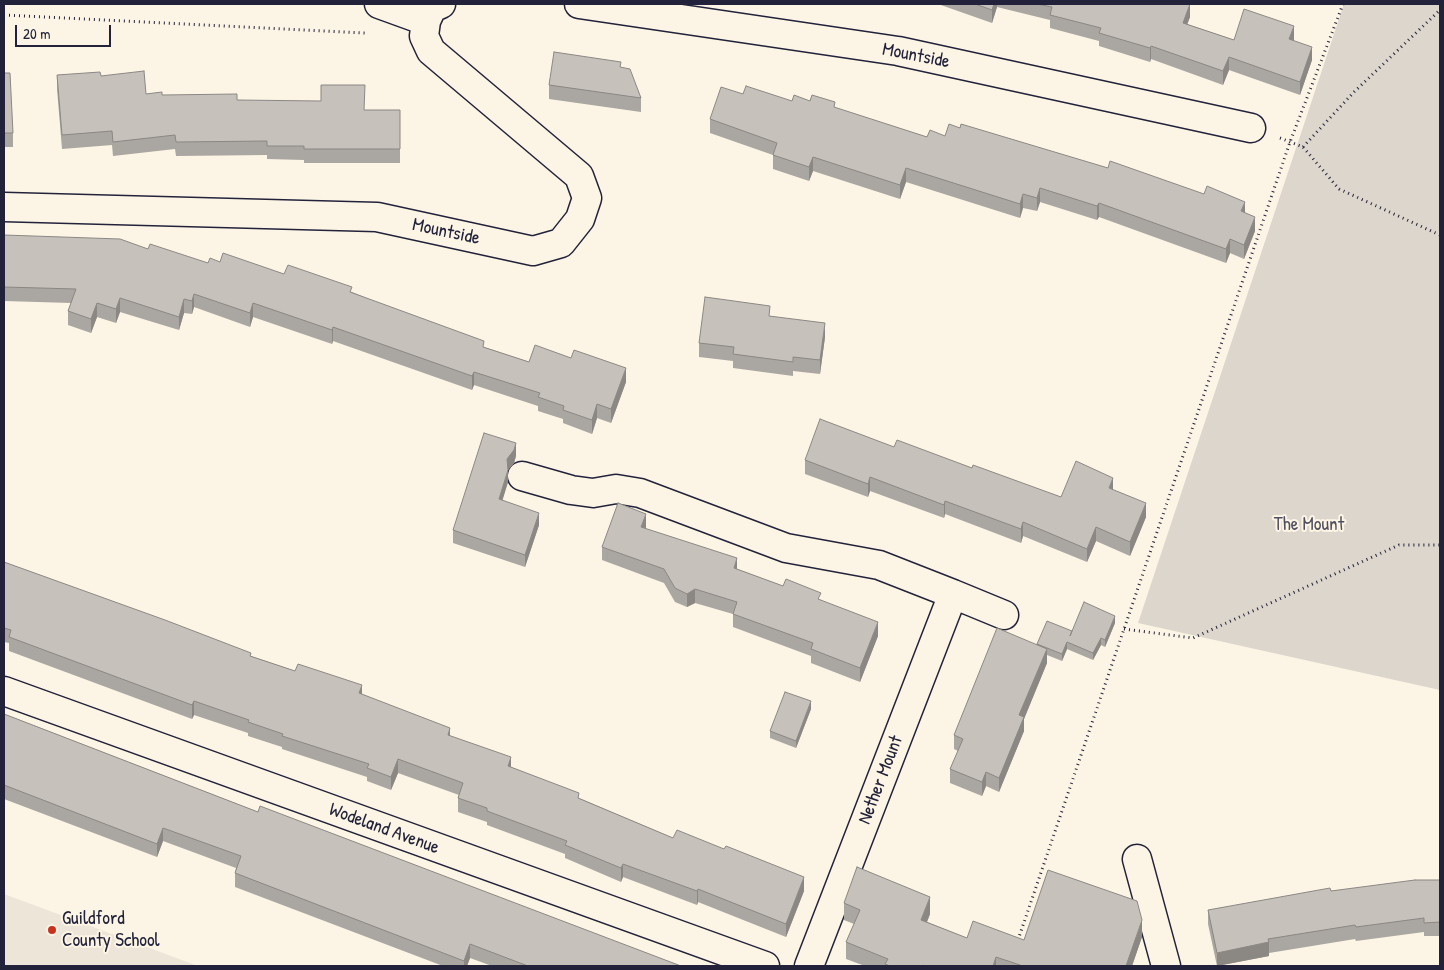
<!DOCTYPE html>
<style>
body{margin:0}
#map{position:relative;width:1444px;height:970px;overflow:hidden;background:#fcf5e5;font-family:"Patrick Hand",sans-serif}
canvas{display:block}
.frame{position:absolute;inset:0;border:5px solid #22223b;pointer-events:none}
.scale{position:absolute;left:15px;top:25px;width:96px;height:22px;box-sizing:border-box;border:2px solid #22223b;border-top:0;padding-left:6px;font-size:15px;line-height:18px;white-space:nowrap;color:#22223b;-webkit-text-stroke:4px #fcf5e5;paint-order:stroke}
</style>
<div id="map">
<canvas width="1444" height="970"></canvas>
<div class="frame"></div>
<div class="scale">20 m</div>
</div>
<script>
const context = document.querySelector('canvas').getContext('2d');
context.lineJoin = 'round';
function fill(path, color) { context.fillStyle = color; context.fill(path, 'evenodd'); }
const shape = rows => new Path2D(rows.map(r => 'M' + r).join(''));
function stroke(path, color, width, dash) { context.strokeStyle = color; context.lineWidth = width; context.lineCap = dash ? 'butt' : 'round'; context.setLineDash(dash || []); context.stroke(path); }
function drawText(font, color, halo, rows, align = 'center') {
  context.font = font + ' "Patrick Hand",sans-serif'; context.lineWidth = 4; context.setLineDash([]); context.textBaseline = 'middle'; context.strokeStyle = halo; context.fillStyle = color; for (const [text, x, y, turn = 0] of rows) {
    context.save(); context.translate(x, y); context.rotate((+turn || 0) * Math.PI / 180); context.textAlign = isNaN(turn) ? turn : align; if (halo) context.strokeText(text, 0, 0); context.fillText(text, 0, 0); context.restore();
  }
}
fill(shape([
 [4,894,198,966,4,966]
]), '#ece5d8');
fill(shape([
 [1344,4,1440,4,1440,690,1138,623]
]), '#dcd6cc');
const minor = shape([
 [379,4,426,21],
 [579,4,898,51,1251,128],
 [4,207,377,217,533,251,561,243,580,219,587,198,579,176,431,51,424,36,426,21,432,8,441,4],
 [522,476,571,490,593,493,616,489,640,493,786,548,879,565,953,594,809,966],
 [953,594,1004,615],
 [4,691,765,966],
 [1137,859,1166,966]
]);
stroke(minor, '#22223b', 31);
stroke(shape([
 [4,15,366,33],
 [1280,138,1303,147,1339,189,1440,235],
 [1303,147,1354,92,1440,10],
 [1124,629,1193,638,1399,545,1440,545],
 [1018,940,1290,142,1343,4]
]), '#22223b', 3, [1, 4]);
stroke(minor, '#fcf5e5', 28);
fill(shape([
 [938,4,1190,4,1190,17,1187,24,1234,40,1293,40,1312,60,1300,95,1229,70,1223,85,1151,59,1150,62,1099,46,1099,41,1050,28,1050,20,997,7,992,23],
 [621,68,641,98,641,112,549,99,549,85],
 [4,73,13,133,13,147,4,147],
 [57,75,101,76,146,94,237,100,364,110,400,110,400,163,304,163,304,160,267,159,267,155,176,156,175,149,113,156,112,145,62,149,57,89],
 [743,94,835,108,927,137,945,136,960,128,1245,213,1255,231,1244,259,1230,253,1226,263,1099,217,1097,220,1040,202,1037,211,1023,208,1020,218,906,182,900,199,813,171,809,181,773,169,773,155,710,133,710,119],
 [4,235,148,249,208,263,220,262,284,274,352,292,484,347,529,362,626,382,611,423,597,418,592,434,563,423,563,419,538,411,538,406,474,385,472,390,333,341,332,344,253,317,250,327,194,307,192,314,184,313,179,330,120,312,116,323,97,317,91,333,68,325,68,311,71,303,4,301],
 [770,316,825,337,820,374,793,371,793,376,733,368,733,361,699,357,699,343],
 [894,447,972,468,1061,497,1113,490,1146,517,1130,556,1096,541,1087,562,1023,536,1021,543,945,514,944,518,870,491,868,497,805,474,805,460],
 [516,456,514,463,508,470,508,482,502,500,539,525,525,567,453,543,453,530],
 [646,527,646,529,737,569,821,600,878,636,860,682,811,663,811,656,733,627,733,614,695,603,687,607,675,602,664,583,602,560,602,547],
 [4,562,251,656,362,694,450,736,511,767,579,798,673,838,804,891,786,937,698,902,697,905,623,877,621,882,565,858,565,854,487,825,487,822,458,812,458,798,459,795,398,773,391,790,367,781,367,777,282,749,282,747,248,736,248,733,194,715,192,719,9,651,9,643,4,642],
 [1115,623,1105,647,1101,645,1093,660,1067,649,1062,661,1047,655,1047,663,1024,719,1024,731,999,792,986,786,982,796,950,783,950,769,958,751,954,749,954,735,1037,644,1072,631],
 [811,709,796,748,770,738,770,731],
 [4,714,258,812,681,966,492,966,470,958,467,966,443,966,235,887,235,873,236,868,163,841,157,857,4,799],
 [1440,880,1440,936,1424,936,1424,932,1356,941,1355,939,1269,953,1269,956,1217,966,1208,924,1208,910,1331,891],
 [844,903,930,914,927,922,967,938,1024,940,1142,937,1132,966,865,966,846,959,846,942,854,924,844,920]
]), '#aaa6a1');
fill(shape([
 [994,4,997,4,997,7,992,23,992,10],
 [1190,4,1190,17,1183,36,1183,23],
 [1294,26,1294,40,1289,52,1289,39],
 [1151,46,1151,59,1150,62,1150,48],
 [1312,47,1312,60,1300,95,1300,82],
 [1229,57,1229,70,1223,85,1223,71],
 [813,157,813,171,809,181,809,167],
 [906,168,906,182,900,199,900,185],
 [1040,188,1040,202,1037,211,1037,198],
 [1023,194,1023,208,1020,218,1020,204],
 [1245,202,1245,216,1241,211],
 [1099,203,1099,217,1097,220,1097,206],
 [1255,217,1255,231,1244,259,1244,245],
 [1230,239,1230,253,1226,263,1226,249],
 [194,294,194,307,192,314,192,301],
 [120,298,120,312,116,323,116,309],
 [184,299,184,313,179,330,179,317],
 [97,303,97,317,91,333,91,319],
 [253,303,253,317,250,327,250,313],
 [825,323,825,337,820,374,820,360],
 [333,327,333,341,332,344,332,330],
 [626,368,626,382,611,423,611,409],
 [474,372,474,385,472,390,472,376],
 [597,404,597,418,592,434,592,420],
 [516,443,516,456,514,463,508,470,508,482,499,512,499,499,507,459],
 [870,477,870,491,868,497,868,484],
 [1113,478,1113,491,1109,488],
 [945,501,945,514,944,518,944,505],
 [1146,503,1146,517,1130,556,1130,542],
 [539,513,539,525,525,567,525,555],
 [646,514,646,527,641,541,641,527],
 [1023,522,1023,536,1021,543,1021,529],
 [1096,527,1096,541,1087,562,1087,549],
 [737,558,737,572,734,568],
 [695,589,695,603,687,607,687,594],
 [1115,616,1115,623,1105,647,1105,640],
 [878,622,878,636,860,682,860,668],
 [1101,638,1101,645,1093,660,1093,653],
 [1067,642,1067,649,1062,661,1062,654],
 [1047,649,1047,663,1024,719,1024,731,999,792,999,778,1019,715],
 [362,685,362,699,359,693],
 [194,701,194,715,192,719,192,705],
 [811,701,811,709,796,748,796,741],
 [450,728,450,741,448,735],
 [511,757,511,771,508,766],
 [398,759,398,773,391,790,391,777],
 [986,772,986,786,982,796,982,782],
 [163,828,163,841,157,857,157,844],
 [623,864,623,877,621,882,621,868],
 [804,877,804,891,786,937,786,924],
 [698,889,698,902,697,905,697,891],
 [930,897,930,914,921,937,921,920],
 [1142,920,1142,937,1132,966,1126,966],
 [1269,942,1269,956,1217,966,1217,953],
 [470,944,470,958,467,966,464,966,464,961],
 [996,957,996,966,993,966]
]), '#8b8783');
const building = shape([
 [975,4,994,4,992,10,975,4],
 [1037,4,1190,4,1183,23,1234,40,1244,9,1294,26,1289,39,1312,47,1300,82,1229,57,1223,71,1151,46,1150,48,1099,33,1101,28,1050,15,1052,7,1037,4],
 [554,52,621,62,620,67,630,69,641,98,549,85,554,52],
 [144,71,146,94,162,92,162,95,237,94,237,100,321,101,321,85,365,85,364,110,400,110,400,149,304,149,304,146,267,146,267,141,176,142,175,135,113,142,112,131,62,135,57,75,100,72,101,76,144,71],
 [4,73,10,73,13,133,4,133,4,73],
 [746,86,792,101,794,95,810,101,812,95,835,102,834,107,927,137,930,130,945,136,949,124,960,128,961,124,1108,168,1110,161,1204,194,1207,186,1245,202,1241,211,1255,217,1244,245,1230,239,1226,249,1099,203,1097,206,1040,188,1037,198,1023,194,1020,204,906,168,900,185,813,157,809,167,773,155,777,143,710,119,721,87,743,94,746,86],
 [4,235,120,239,148,249,150,244,208,263,210,258,220,262,223,253,284,274,288,265,352,287,350,292,484,341,483,347,529,362,535,345,571,358,574,350,626,368,611,409,597,404,592,420,563,410,564,406,538,397,540,393,474,372,472,376,333,327,332,330,253,303,250,313,194,294,192,301,184,299,179,317,120,298,116,309,97,303,91,319,68,311,76,289,4,287,4,235],
 [705,297,770,306,769,316,825,323,820,360,793,357,793,362,733,354,734,347,699,343,705,297],
 [820,419,894,447,897,440,972,468,973,465,1061,497,1076,461,1113,478,1109,488,1146,503,1130,542,1096,527,1087,549,1023,522,1021,529,945,501,944,505,870,477,868,484,805,460,820,419],
 [484,433,516,443,514,450,507,459,508,470,499,499,539,513,525,555,453,530,484,433],
 [618,503,646,514,641,527,737,558,734,568,783,586,786,579,821,593,818,599,878,622,860,668,811,649,813,643,733,614,737,602,695,589,687,594,675,588,664,569,602,547,618,503],
 [4,562,165,620,251,653,250,656,295,671,298,664,362,685,359,693,450,728,448,735,511,757,508,766,579,793,578,798,673,838,677,830,724,849,726,846,804,877,786,924,698,889,697,891,623,864,621,868,565,845,567,841,487,811,487,808,458,798,463,783,398,759,391,777,367,768,369,764,282,736,283,734,248,722,249,720,194,701,192,705,9,637,11,630,4,628,4,562],
 [1084,602,1115,616,1105,640,1101,638,1093,653,1067,642,1062,654,1037,644,1047,621,1072,631,1070,636,1084,602],
 [997,628,1047,649,1019,715,1024,717,999,778,986,772,982,782,950,769,963,739,954,735,997,628],
 [785,692,811,701,796,741,770,731,785,692],
 [4,714,258,812,260,806,681,966,528,966,470,944,464,961,235,873,241,856,163,828,157,844,4,785,4,714],
 [857,867,930,897,921,920,967,938,973,921,1024,940,1048,870,1137,901,1142,920,1126,966,1023,966,996,957,993,966,925,966,923,965,922,966,890,966,885,964,888,959,846,942,860,910,844,903,857,867],
 [1415,880,1440,880,1440,922,1424,923,1424,918,1356,927,1355,925,1268,939,1269,942,1217,953,1208,910,1330,888,1331,891,1415,880]
]);
fill(building, '#c6c1bb');
stroke(building, '#8b8783', 1);
for (const [x, y, r, color] of [
 [52,930,5,"#c8321e"]
]) { const dot = new Path2D(); dot.arc(x, y, r, 0, 2 * Math.PI); context.fillStyle = color; context.fill(dot); stroke(dot, '#fcf5e5', 2); }
drawText('19px', '#22223b', '#fcf5e5', [
 ["Mountside",916,56,11],
 ["Mountside",446,232,12],
 ["Nether Mount",881,780,-69],
 ["Wodeland Avenue",384,829,20]
]);
drawText('19px', '#504f5f', '#fcf5e5', [
 ["The Mount",1309,525]
]);
drawText('19px', '#22223b', '#fcf5e5', [
 ["Guildford",62,919],
 ["County School",62,941]
], 'left');
</script>
